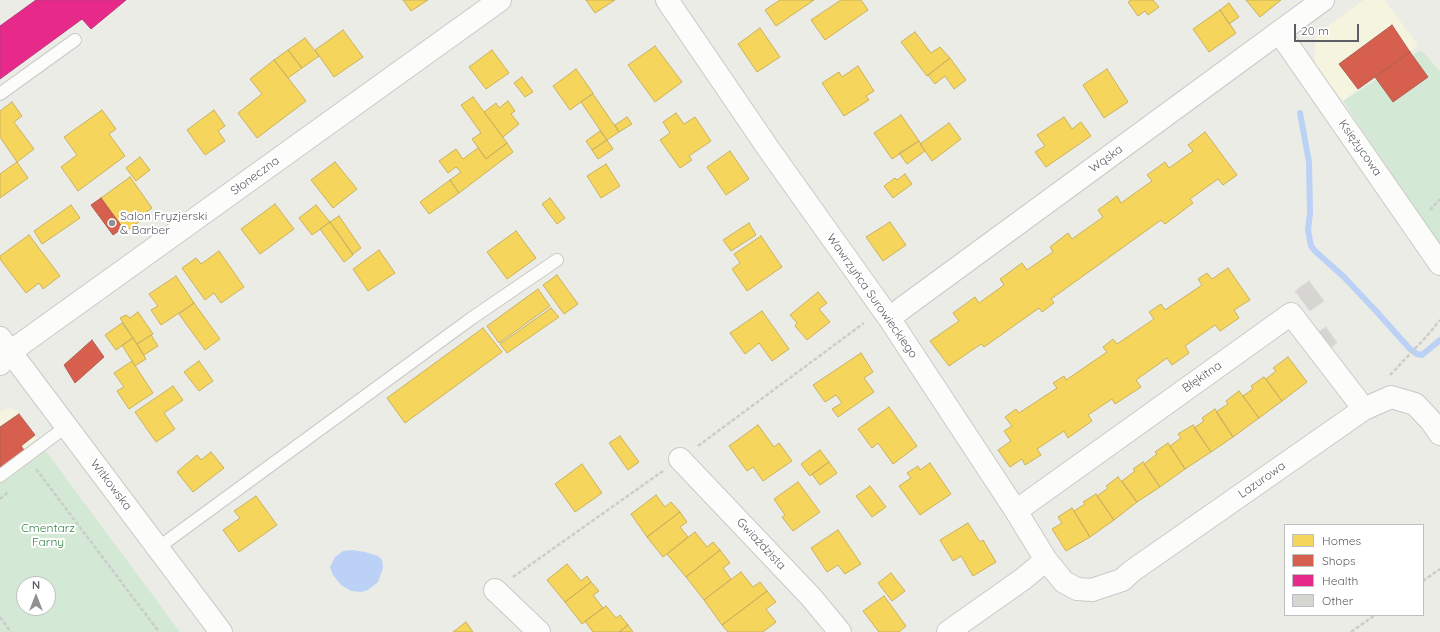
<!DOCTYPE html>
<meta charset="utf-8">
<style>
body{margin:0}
#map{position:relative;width:1440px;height:632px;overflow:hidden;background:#ecece6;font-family:Quicksand,sans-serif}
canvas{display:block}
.legend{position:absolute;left:1284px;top:524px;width:140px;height:92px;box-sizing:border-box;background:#fff;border:1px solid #bebfc1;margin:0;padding:5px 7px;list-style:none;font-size:12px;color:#5c5e64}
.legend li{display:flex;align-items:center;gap:8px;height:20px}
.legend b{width:20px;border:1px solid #bebfc1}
.north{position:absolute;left:16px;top:576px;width:40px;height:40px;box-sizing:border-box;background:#fff;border:1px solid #bebfc1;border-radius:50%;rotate:0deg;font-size:11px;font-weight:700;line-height:16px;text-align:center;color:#5c5e64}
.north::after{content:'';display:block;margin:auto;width:14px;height:18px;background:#8e9092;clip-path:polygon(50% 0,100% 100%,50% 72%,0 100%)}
.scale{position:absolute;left:1294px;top:24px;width:65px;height:18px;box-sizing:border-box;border:2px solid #5c5e64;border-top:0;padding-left:5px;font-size:12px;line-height:14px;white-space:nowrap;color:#5c5e64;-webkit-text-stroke:3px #fff;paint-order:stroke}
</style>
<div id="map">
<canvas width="1440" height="632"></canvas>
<ul class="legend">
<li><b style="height:11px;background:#f6d55c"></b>Homes</li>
<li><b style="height:11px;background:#d6604d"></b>Shops</li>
<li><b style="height:11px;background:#e7298a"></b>Health</li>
<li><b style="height:11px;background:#d6d5d1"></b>Other</li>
</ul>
<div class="north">N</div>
<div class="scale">20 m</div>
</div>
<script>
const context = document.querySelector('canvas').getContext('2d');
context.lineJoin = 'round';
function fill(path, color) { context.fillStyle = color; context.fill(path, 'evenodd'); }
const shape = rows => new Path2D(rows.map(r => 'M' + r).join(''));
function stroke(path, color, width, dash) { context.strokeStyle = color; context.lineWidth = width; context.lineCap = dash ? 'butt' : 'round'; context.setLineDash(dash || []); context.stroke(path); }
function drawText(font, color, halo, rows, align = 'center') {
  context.font = font + ' Quicksand,sans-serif'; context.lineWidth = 4; context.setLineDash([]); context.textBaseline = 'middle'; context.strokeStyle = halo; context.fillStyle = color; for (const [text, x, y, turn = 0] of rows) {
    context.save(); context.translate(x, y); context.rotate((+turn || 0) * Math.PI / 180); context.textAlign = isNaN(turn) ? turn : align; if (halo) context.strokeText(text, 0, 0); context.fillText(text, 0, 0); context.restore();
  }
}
fill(shape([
 [1364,0,1384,0,1418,45,1410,52,1358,89,1343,101,1314,64,1316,35],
 [6,409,11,409,17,411,37,439,0,468,0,412]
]), '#f5f4df');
fill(shape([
 [1421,50,1440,71,1440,248,1343,101],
 [37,439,180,632,0,632,0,468],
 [24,584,48,584,48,608,24,608]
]), '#d4e8d6');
fill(shape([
 [352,550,365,552,378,556,382,560,383,568,378,582,368,590,361,592,351,591,341,585,333,575,330,567,335,557,343,551]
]), '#bbd1f5');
const homes = shape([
 [403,0,428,0,411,11,403,0],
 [586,0,615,0,595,13,586,0],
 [780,0,814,0,776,26,765,10,780,0],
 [841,0,861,0,868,10,825,40,811,20,841,0],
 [1131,0,1153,0,1159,7,1148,15,1145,11,1138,16,1128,2,1131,0],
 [1246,0,1281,0,1260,17,1246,0],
 [1229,3,1239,17,1229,24,1220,10,1229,3],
 [1220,10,1236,33,1209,52,1193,29,1220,10],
 [760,28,780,57,757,72,738,44,760,28],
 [343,30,363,57,334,77,315,50,343,30],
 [915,32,931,53,940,47,950,58,927,76,901,42,915,32],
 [305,38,319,56,302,68,288,50,305,38],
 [655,46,682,82,655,102,628,65,655,46],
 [288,50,302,68,288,78,274,60,288,50],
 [492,50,509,73,486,89,469,67,492,50],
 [950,58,966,80,954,89,945,76,935,84,928,75,950,58],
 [274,60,306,101,257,138,238,113,262,94,250,79,274,60],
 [858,66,874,91,866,96,869,100,844,116,822,83,839,72,842,77,858,66],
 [576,69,593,93,570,110,553,86,576,69],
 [1107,69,1128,102,1104,118,1083,85,1107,69],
 [522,77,533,92,525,97,514,83,522,77],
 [593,94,619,132,607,140,581,102,593,94],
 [473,97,507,143,486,159,472,139,481,133,461,105,473,97],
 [508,101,515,111,511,114,519,124,503,137,484,112,496,103,499,108,508,101],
 [12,102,22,116,14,122,34,149,17,162,0,137,0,111,12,102],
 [102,110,116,129,109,134,125,156,78,191,61,167,77,155,64,137,102,110],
 [214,110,225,126,218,131,225,141,205,155,187,130,214,110],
 [676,113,684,124,695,117,711,141,689,156,692,160,680,168,660,140,670,133,663,122,676,113],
 [901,115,919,141,892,159,874,133,901,115],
 [627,117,632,124,619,132,615,125,627,117],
 [1064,117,1072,129,1081,122,1091,136,1046,167,1035,152,1045,146,1037,135,1064,117],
 [949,123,961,139,932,161,920,144,949,123],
 [600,131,607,140,592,150,586,141,600,131],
 [1205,132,1237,175,1223,185,1218,179,1190,199,1193,203,1165,224,1161,220,1051,299,1054,303,1042,312,1039,308,984,347,981,344,949,366,930,341,959,321,953,313,975,297,979,303,1004,285,1000,279,1022,263,1027,270,1053,252,1050,247,1068,233,1072,239,1103,217,1098,210,1117,196,1121,203,1152,181,1147,175,1165,162,1169,168,1193,151,1188,145,1205,132],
 [607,140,613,149,598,159,592,150,607,140],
 [919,141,925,151,907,164,899,153,919,141],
 [507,143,513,152,459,193,450,180,461,172,456,167,448,173,439,161,456,149,463,159,478,148,486,159,507,143],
 [730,151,749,179,726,195,707,167,730,151],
 [140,157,150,170,136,181,126,168,140,157],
 [17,162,28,178,0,198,0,174,17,162],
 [335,162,357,189,333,208,311,180,335,162],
 [606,164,620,186,601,198,587,176,606,164],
 [905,174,912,184,893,198,884,186,895,178,897,180,905,174],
 [130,177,152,208,138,218,140,221,125,232,101,198,130,177],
 [450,180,459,193,429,214,420,202,450,180],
 [550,198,565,218,557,224,542,204,550,198],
 [275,204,294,229,260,254,241,229,275,204],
 [71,205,80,218,42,244,34,231,71,205],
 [316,205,330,222,312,235,299,218,316,205],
 [339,216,361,248,353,254,330,222,339,216],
 [330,222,353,255,344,262,320,229,330,222],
 [890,222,906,245,883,261,866,237,890,222],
 [749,223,756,235,731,251,723,240,749,223],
 [516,231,536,258,507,279,487,252,516,231],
 [29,235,60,276,43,289,39,283,26,293,0,259,0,256,29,235],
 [761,236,782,267,747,291,732,269,740,263,734,254,761,236],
 [379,250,395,273,368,291,353,269,379,250],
 [219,251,244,287,221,303,214,293,205,300,182,268,196,258,201,264,219,251],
 [1228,268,1250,300,1234,310,1239,318,1220,331,1215,325,1185,346,1189,353,1172,365,1167,358,1136,380,1141,387,1115,404,1112,399,1088,415,1092,421,1068,438,1064,431,1037,449,1041,455,1025,465,1022,459,1010,467,998,450,1011,441,1004,431,1012,426,1005,417,1016,409,1019,413,1057,388,1053,383,1064,376,1066,380,1107,352,1103,347,1113,339,1117,344,1154,319,1149,312,1161,304,1165,310,1202,285,1198,279,1207,273,1212,279,1228,268],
 [557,275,578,304,564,314,543,285,557,275],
 [176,276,194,303,161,325,151,310,158,306,149,294,176,276],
 [538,289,550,306,499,343,487,326,538,289],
 [818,292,827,303,819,309,830,322,807,340,795,326,797,323,790,315,818,292],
 [194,303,220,339,205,350,179,314,194,303],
 [551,308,559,317,507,353,500,344,551,308],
 [762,311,789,349,772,361,759,343,745,354,730,333,762,311],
 [138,312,153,334,137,344,120,318,126,315,130,318,138,312],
 [122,323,133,338,116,350,105,335,122,323],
 [483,328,502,352,405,423,387,398,483,328],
 [151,335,158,346,144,355,137,344,151,335],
 [133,338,146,359,135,366,122,345,133,338],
 [861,353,873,372,864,378,874,392,838,417,832,409,842,403,836,395,825,402,813,385,861,353],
 [1288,357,1307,382,1282,401,1266,379,1276,371,1273,368,1288,357],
 [132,361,153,393,129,409,117,391,124,387,114,373,132,361],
 [199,361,213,381,199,391,184,372,199,361],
 [1264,377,1282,401,1259,418,1243,396,1253,389,1251,386,1264,377],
 [173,386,183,400,164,413,175,429,156,442,135,412,173,386],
 [1239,391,1259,418,1233,437,1216,412,1228,404,1226,401,1239,391],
 [889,407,917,446,893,464,878,443,872,448,858,429,889,407],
 [1215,409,1233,437,1211,452,1194,428,1204,421,1202,418,1215,409],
 [758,425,774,447,779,443,792,461,763,481,753,467,747,471,729,446,758,425],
 [1193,425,1211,452,1185,469,1170,446,1181,438,1178,434,1193,425],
 [620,436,639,462,628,470,609,443,620,436],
 [1168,443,1185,469,1160,487,1144,464,1157,454,1155,452,1168,443],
 [820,450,829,462,810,476,801,464,820,450],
 [211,452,224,468,193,492,177,472,197,455,201,460,211,452],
 [829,462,837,473,820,485,812,474,829,462],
 [1143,462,1160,487,1137,502,1122,481,1135,471,1133,469,1143,462],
 [930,463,951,494,920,515,899,486,911,478,907,473,918,466,920,470,930,463],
 [582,464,602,493,575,512,555,484,582,464],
 [1118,477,1137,502,1114,520,1097,496,1108,488,1106,486,1118,477],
 [798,482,820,512,793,531,782,517,785,515,774,499,798,482],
 [870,486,886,507,872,517,856,496,870,486],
 [1096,494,1114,520,1090,537,1074,511,1085,504,1083,502,1096,494],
 [656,495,665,507,671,502,680,512,647,537,631,514,656,495],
 [256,496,277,525,239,552,223,530,240,518,234,511,256,496],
 [1072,508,1090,537,1066,551,1052,529,1062,523,1058,517,1072,508],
 [680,512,687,522,680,527,688,537,663,557,647,537,680,512],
 [968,523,980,542,983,540,996,562,973,576,961,556,953,561,940,540,968,523],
 [838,530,861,564,845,574,838,565,827,572,811,548,838,530],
 [695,532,707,547,713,542,720,550,686,577,667,554,695,532],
 [720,550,730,563,723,568,731,579,704,600,686,577,720,550],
 [567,564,581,581,587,576,591,582,565,602,547,580,567,564],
 [741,572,753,587,760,582,767,591,722,625,704,600,741,572],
 [891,573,905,591,892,601,878,583,891,573],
 [591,582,599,591,593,595,603,608,582,624,565,602,591,582],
 [767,591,776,602,766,609,776,622,763,632,728,632,722,625,767,591],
 [884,596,906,626,899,632,879,632,863,611,884,596],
 [606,606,616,618,620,615,628,625,619,632,593,632,585,621,606,606],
 [466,622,473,632,453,632,466,622],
 [628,625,633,632,619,632,628,625]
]);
fill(homes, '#f6d55c');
stroke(homes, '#c8b15e', 1);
const shops = shape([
 [1392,25,1410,52,1358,89,1339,64,1392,25],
 [1410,52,1428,77,1393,102,1375,77,1410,52],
 [101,198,123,228,113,235,91,205,101,198],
 [92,340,104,357,75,383,64,365,92,340],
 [19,414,35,435,21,446,24,450,0,468,0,427,19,414]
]);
fill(shops, '#d6604d');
stroke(shops, '#b15f54', 1);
const health = shape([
 [36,0,126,0,91,29,82,19,0,79,0,26,36,0]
]);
fill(health, '#e7298a');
stroke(health, '#bd397f', 1);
stroke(shape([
 [1300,113,1309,162,1310,213,1308,230,1311,246,1315,251,1344,277,1376,311,1410,349,1417,354,1422,355,1440,340]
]), '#bbd1f5', 6);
const building = shape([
 [1309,281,1324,301,1310,311,1295,291,1309,281],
 [1326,327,1337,343,1326,350,1315,334,1326,327]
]);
fill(building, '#d6d5d1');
stroke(building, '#dbdad5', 1);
const service = shape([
 [0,94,75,40],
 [0,476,67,426],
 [159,547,472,318,557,260]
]);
const minor = shape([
 [667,0,770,151,889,318,1016,511,1046,560,1064,582,1077,589,1092,590,1122,580,1132,571,1364,409,1391,397,1415,404,1431,421,1440,434],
 [1279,32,1440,264],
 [889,318,1323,0],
 [0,364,10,352],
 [680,459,811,597,840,632],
 [1016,511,1291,314,1364,409],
 [495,590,539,632],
 [948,632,1023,579,1046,560]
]);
const tertiary = shape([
 [0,338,221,632],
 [10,352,500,0]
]);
stroke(service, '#c9cac8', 14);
stroke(minor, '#c9cac8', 24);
stroke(tertiary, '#c9cac8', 24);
stroke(shape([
 [1430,210,1440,199],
 [1390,375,1426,337,1440,320],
 [698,446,864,323],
 [36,469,159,632],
 [0,499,8,492],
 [513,577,663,471],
 [1423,581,1440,569],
 [0,617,11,632],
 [1351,632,1375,615]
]), '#c9cdcb', 2.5, [4, 2]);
stroke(service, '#fcfcfb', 12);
stroke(minor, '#fcfcfb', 22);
stroke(tertiary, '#fcfcfb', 22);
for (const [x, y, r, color] of [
 [112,223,4,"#8e9092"]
]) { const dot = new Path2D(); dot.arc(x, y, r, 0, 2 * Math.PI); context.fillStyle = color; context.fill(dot); stroke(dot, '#fff', 1.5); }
drawText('12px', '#5c5e64', '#fff', [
 ["Księżycowa",1360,148,55],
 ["Wąska",1106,159,-36],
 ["Słoneczna",255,176,-36],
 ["Wawrzyńca Surowieckiego",872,296,55],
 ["Błękitna",1202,377,-35],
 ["Lazurowa",1262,480,-35],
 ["Witkowska",111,485,53],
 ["Gwiaździsta",761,544,47]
]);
drawText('12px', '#5c5e64', '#fff', [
 ["Salon Fryzjerski",120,216],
 ["& Barber",120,230]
], 'left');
drawText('12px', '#39854c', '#fff', [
 ["Cmentarz",48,528],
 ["Farny",48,542]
]);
</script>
